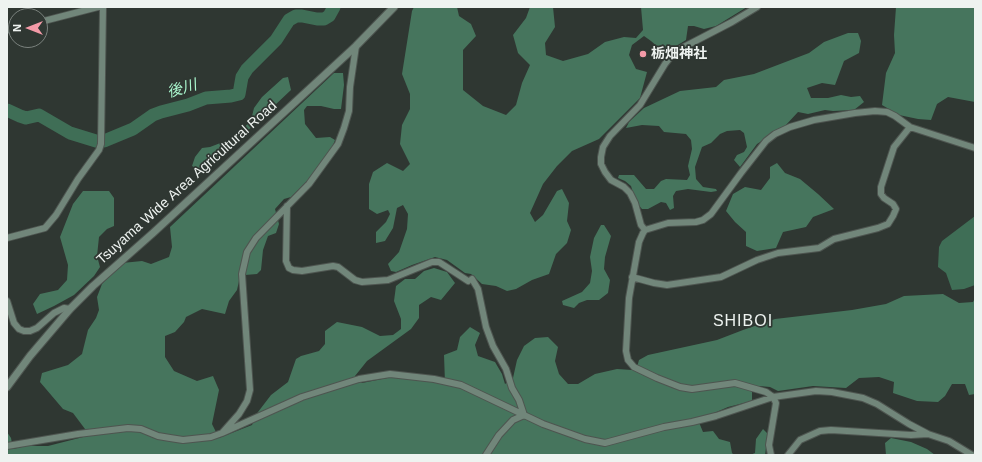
<!DOCTYPE html>
<meta charset="utf-8">
<style>
body{margin:0}
#map{position:relative;width:982px;height:462px;overflow:hidden;background:#2f3732;font-family:Helvetica,sans-serif}
canvas{display:block}
.frame{position:absolute;inset:0;border:8px solid #eef3f0;pointer-events:none}
.north{position:absolute;left:8px;top:8px;width:40px;height:40px;box-sizing:border-box;background:#2f3732;border:1px solid #7b827e;border-radius:50%;rotate:270deg;font-size:11px;font-weight:700;line-height:16px;text-align:center;color:#eef3f0}
.north::after{content:'';display:block;margin:auto;width:14px;height:18px;background:#f39aa7;clip-path:polygon(50% 0,100% 100%,50% 72%,0 100%)}
</style>
<div id="map">
<canvas width="982" height="462"></canvas>
<div class="frame"></div>
<div class="north">N</div>
</div>
<script>
const context = document.querySelector('canvas').getContext('2d');
context.lineJoin = 'round';
function fill(path, color) { context.fillStyle = color; context.fill(path, 'evenodd'); }
const shape = rows => new Path2D(rows.map(r => 'M' + r).join(''));
function stroke(path, color, width, dash) { context.strokeStyle = color; context.lineWidth = width; context.lineCap = dash ? 'butt' : 'round'; context.setLineDash(dash || []); context.stroke(path); }
function drawText(font, color, halo, rows, align = 'center') {
  context.font = font + ' Helvetica,"Noto Sans JP",sans-serif'; context.lineWidth = 3.5; context.setLineDash([]); context.textBaseline = 'middle'; context.strokeStyle = halo; context.fillStyle = color; for (const [text, x, y, turn = 0] of rows) {
    context.save(); context.translate(x, y); context.rotate((+turn || 0) * Math.PI / 180); context.textAlign = isNaN(turn) ? turn : align; if (halo) context.strokeText(text, 0, 0); context.fillText(text, 0, 0); context.restore();
  }
}
fill(shape([
 [414,7,457,7,459,16,471,24,476,36,463,50,463,90,483,106,506,115,516,105,522,83,530,65,518,53,513,35,526,18,530,7,553,7,555,27,545,43,546,55,563,61,588,54,605,42,624,37,636,38,643,30,641,7,747,7,716,26,704,29,694,26,688,26,686,40,671,49,659,48,651,41,644,36,632,45,629,55,636,69,647,72,640,98,599,139,572,151,557,166,543,184,530,213,535,222,543,215,557,191,562,189,569,203,567,221,571,230,567,243,556,254,549,274,532,280,516,289,507,291,496,286,482,284,471,274,465,273,447,260,435,257,412,265,396,272,391,271,388,264,399,252,407,229,408,214,403,205,397,208,393,228,385,241,376,243,376,232,386,222,390,214,388,210,377,214,369,209,369,184,373,172,387,163,403,171,410,164,400,144,402,125,410,109,410,94,402,74,412,11],
 [896,7,975,7,975,102,948,97,937,104,931,120,918,119,899,115,882,105,886,73,895,53,894,35],
 [848,33,858,33,861,41,859,53,844,61,835,85,822,83,807,88,811,98,828,98,841,95,851,97,860,96,864,102,854,110,833,111,825,110,808,114,798,112,785,126,757,144,740,167,734,160,737,155,744,152,747,147,744,133,740,130,727,131,720,134,711,143,702,147,695,167,696,179,703,187,716,189,717,191,711,192,688,189,676,191,673,196,674,208,670,210,666,203,661,202,648,209,642,209,636,202,631,186,625,181,618,178,619,175,634,175,646,189,654,189,661,181,666,179,687,180,690,175,688,166,692,149,691,140,686,134,664,132,659,126,642,125,626,128,629,122,644,108,680,91,716,87,724,80,754,74,809,53,824,42],
 [334,73,343,73,344,85,341,109,334,109,321,106,307,106,304,110,305,124,316,138,330,137,335,140,331,151,310,178,291,197,284,199,275,209,279,224,276,233,268,236,263,250,261,270,257,274,245,275,239,281,237,290,229,301,225,314,202,309,186,317,184,322,175,332,165,336,165,357,174,371,197,381,213,376,219,390,212,424,219,438,252,425,258,412,271,395,288,382,296,359,301,356,319,351,325,344,325,331,337,322,362,327,380,336,393,335,401,329,401,319,394,301,396,286,405,279,415,279,424,271,434,268,447,272,455,283,441,300,431,297,419,305,419,318,411,329,367,361,355,376,362,383,387,378,418,378,445,383,444,355,457,350,460,337,470,327,480,333,475,345,478,356,495,362,502,374,505,384,513,378,517,360,524,346,535,338,548,337,558,347,555,361,559,374,568,384,578,384,595,374,617,369,632,370,637,367,639,360,648,355,717,340,743,330,775,319,852,310,886,304,904,296,943,294,959,303,973,302,975,298,975,394,969,395,965,384,952,384,945,396,938,402,917,401,893,393,894,382,879,377,859,378,846,388,813,386,778,391,770,387,759,386,752,390,752,401,728,407,698,420,703,432,713,431,719,439,730,442,732,453,734,455,7,455,7,432,11,438,13,449,26,446,48,446,87,436,85,429,73,413,63,409,40,382,42,373,68,365,82,354,88,330,96,318,99,310,97,297,102,284,122,263,142,261,151,264,169,257,172,247,170,227],
 [288,77,291,90,225,152,202,171,192,166,195,157,202,148,210,147,236,137,251,120,254,108,262,97,283,78],
 [777,163,785,173,800,179,818,194,834,209,813,217,806,227,783,232,776,248,757,251,746,246,746,232,735,222,726,211,733,194,745,187,761,190,770,178,770,167],
 [83,191,109,191,114,198,114,226,107,229,99,237,97,256,100,267,94,276,74,295,54,306,37,314,33,304,40,294,58,290,67,280,68,265,60,237,73,204],
 [601,225,604,225,611,236,605,257,604,269,610,280,608,293,599,300,587,300,579,303,574,308,563,305,562,301,582,292,590,283,592,271,590,257,594,238],
 [763,429,768,434,765,455,750,455,755,453,756,439],
 [891,438,911,442,927,449,935,455,886,455,885,443]
]), '#46755d');
fill(shape([
 [975,216,975,285,964,289,952,290,946,273,938,267,939,247,942,241]
]), '#3f6e56');
stroke(shape([
 [7,110,20,116,26,118,39,115,70,133,96,141,104,141,133,129,153,115,161,112,188,105,206,98,231,96,239,94,242,77,247,69,276,40,289,20,296,16,302,16,317,19,324,19,329,16,334,7]
]), '#3f6e56', 13);
const minor = shape([
 [40,22,98,7],
 [7,30,16,28],
 [287,206,286,261,289,268,293,270,302,271,333,266,338,267,355,280,362,282,388,280,432,262,439,262,468,281],
 [645,230,641,225,635,203,630,193,624,187,611,180,605,172,601,164,601,157,603,147,610,136,640,105,665,64,672,55,680,49,732,22,757,7],
 [7,238,45,228,56,215,78,179,99,150,101,144,103,7],
 [632,277,654,283,667,285,721,277,757,260,778,253,819,248,834,239,878,228,888,224,893,216,896,209,893,204,884,198,881,194,881,187,894,147,910,127],
 [472,279,478,289,486,327,493,346,506,369,512,388,519,400,524,415],
 [7,301,14,323,19,329,24,331,30,331,37,328,54,313,64,308,70,309],
 [223,432,239,414,247,401,250,390,242,274,247,252,256,238,309,184,338,144,344,128,349,111,350,87,356,46],
 [7,446,78,434,128,428,141,429,158,436,170,438,183,440,211,437,222,433,302,397,359,379,390,374,434,379,461,385,543,424,585,439,605,443,664,427,692,422,716,416,773,397,816,391,832,392,863,398,877,404,909,424,928,434,949,441,972,455],
 [486,455,499,435,513,420,524,415],
 [771,455,769,445,776,403,773,397,766,392,735,383,692,389,680,387,657,378,634,367,628,360,626,351,629,298,639,242,643,233,645,230,668,223,696,222,703,220,711,214,741,173,766,141,775,134,790,127,814,120,855,113,875,111,887,112,895,116,910,127,975,148],
 [788,455,800,440,820,431,831,430,911,435,928,434]
]);
const tertiary = shape([
 [7,387,30,356,70,309,93,286,153,233,356,46,394,7]
]);
stroke(minor, '#4e5550', 8);
stroke(tertiary, '#4e5550', 9);
stroke(minor, '#71867a', 6);
stroke(tertiary, '#71867a', 7);
for (const [x, y, r, color] of [
 [643,54,4,"#f39aa7"]
]) { const dot = new Path2D(); dot.arc(x, y, r, 0, 2 * Math.PI); context.fillStyle = color; context.fill(dot); stroke(dot, '#2f3732', 1.5); }
drawText('bold 14px', '#eef3f0', '#2f3732', [
 ["栃畑神社",651,54]
], 'left');
drawText('14px', '#eef3f0', '#2f3732', [
 ["Tsuyama Wide Area Agricultural Road",187,183,-42]
]);
drawText('italic 15px', '#aaf7ce', '#2f3732', [
 ["後川",182,89,-16]
]);
context.letterSpacing = '1px';
drawText('16px', '#eef3f0', '#2f3732', [
 ["SHIBOI",743,322]
]);
context.letterSpacing = '0px';
</script>
